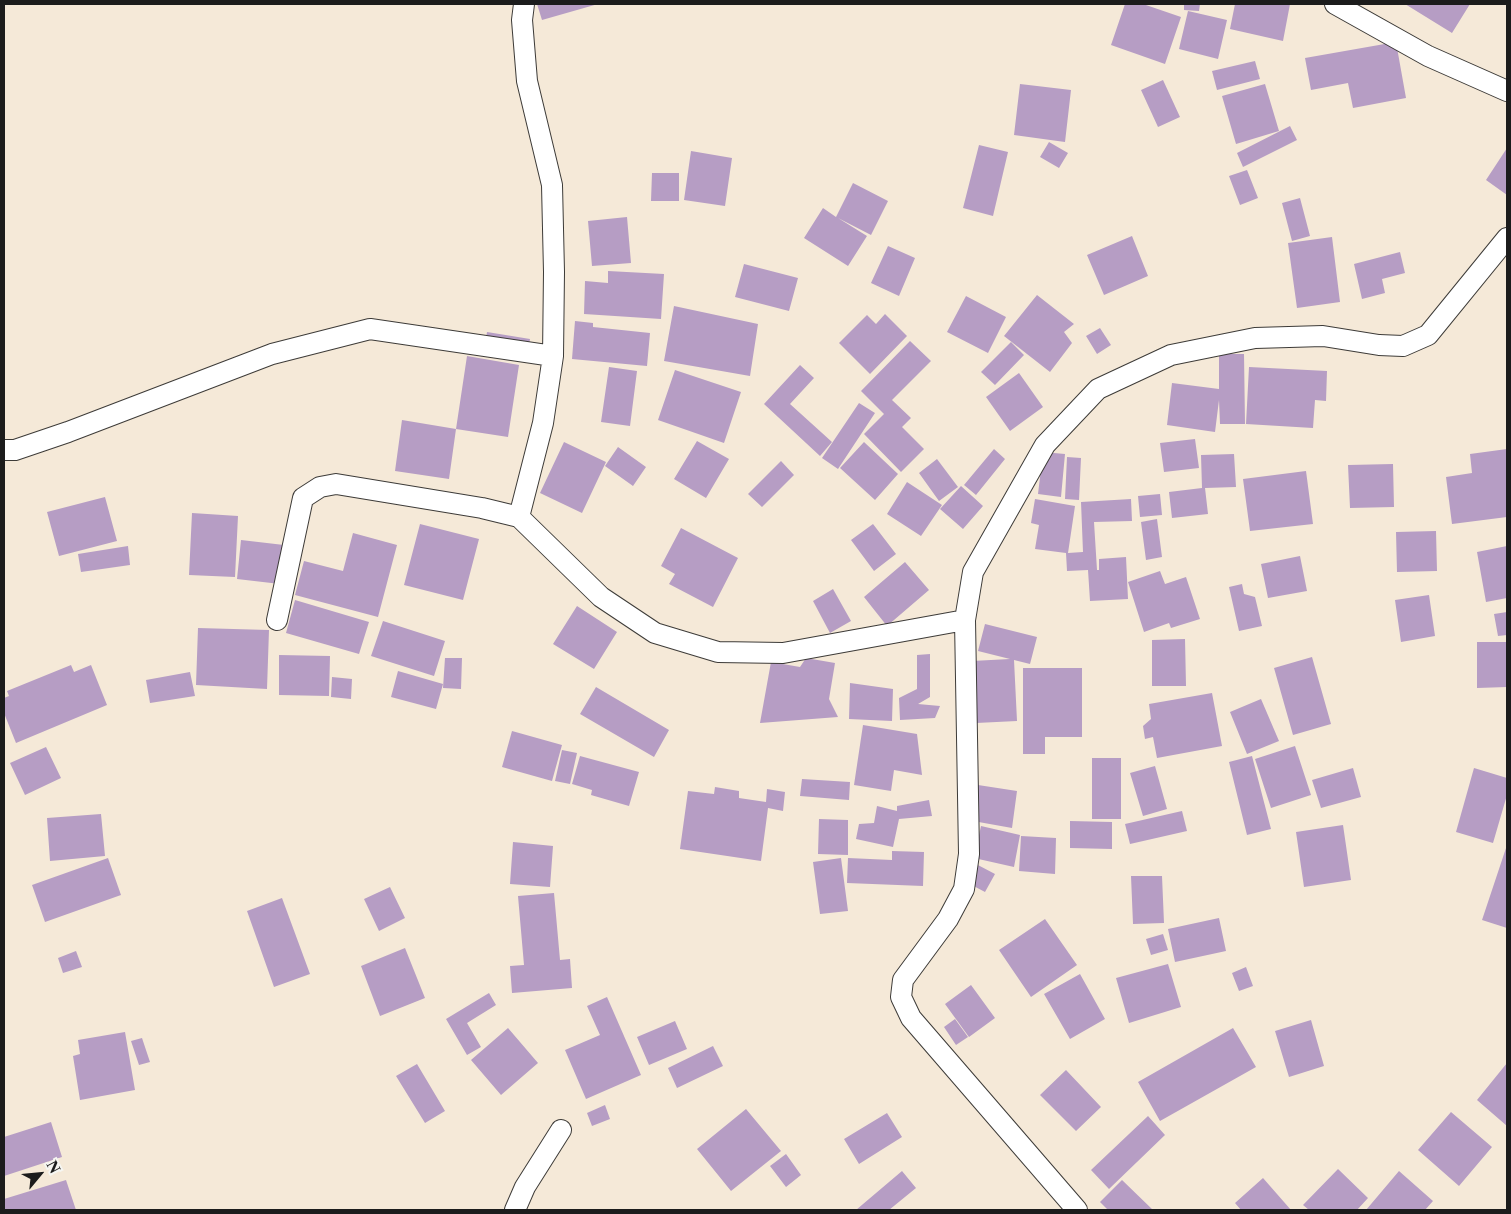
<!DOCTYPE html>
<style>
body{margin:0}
#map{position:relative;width:1511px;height:1214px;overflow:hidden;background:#f5e9d8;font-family:"Libre Caslon Text",serif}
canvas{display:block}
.frame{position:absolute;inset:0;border:5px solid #1c1c1c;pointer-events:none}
.north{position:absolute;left:15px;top:1149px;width:50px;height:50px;-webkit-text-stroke:4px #f6f6f2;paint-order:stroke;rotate:62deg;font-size:14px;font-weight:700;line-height:20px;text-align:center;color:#1c1c1c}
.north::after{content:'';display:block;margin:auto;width:18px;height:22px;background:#1c1c1c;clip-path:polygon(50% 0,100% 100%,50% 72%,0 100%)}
</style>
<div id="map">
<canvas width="1511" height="1214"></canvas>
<div class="frame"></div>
<div class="north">N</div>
</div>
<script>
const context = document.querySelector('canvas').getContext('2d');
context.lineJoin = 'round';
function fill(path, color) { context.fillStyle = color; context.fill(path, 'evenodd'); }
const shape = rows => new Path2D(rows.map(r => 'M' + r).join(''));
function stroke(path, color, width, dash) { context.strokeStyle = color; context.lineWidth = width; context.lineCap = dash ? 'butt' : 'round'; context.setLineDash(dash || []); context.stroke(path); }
fill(shape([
 [537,4,598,4,542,20],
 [1125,4,1143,4,1181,17,1165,64,1111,45],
 [1184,4,1200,4,1199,11,1184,10],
 [1235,4,1290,4,1283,41,1230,29],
 [1405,4,1470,4,1452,33],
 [1188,11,1227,20,1218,59,1179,49],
 [1396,42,1406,98,1353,108,1348,83,1311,90,1305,58],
 [1255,61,1260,79,1217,90,1212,71],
 [1163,80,1180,117,1158,127,1141,90],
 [1020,84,1071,90,1065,142,1014,135],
 [1265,84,1279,131,1236,144,1222,96],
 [1290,126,1297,140,1243,167,1237,153],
 [1049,142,1068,153,1059,168,1040,157],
 [979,145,1008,152,993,216,963,208],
 [1507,148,1507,195,1486,180],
 [691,151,732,158,725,206,684,200],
 [1247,170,1258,198,1240,205,1229,176],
 [652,173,679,173,679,201,651,201],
 [853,183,888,201,871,235,838,218,867,236,848,266,804,238,823,208,836,217],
 [1300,198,1310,236,1292,241,1282,203],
 [627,217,631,263,592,266,588,221],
 [1132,236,1148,276,1104,295,1087,255],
 [1332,237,1340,302,1297,308,1288,243],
 [888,246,915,258,899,296,871,283],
 [1400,252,1405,273,1382,279,1385,293,1362,299,1354,264],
 [744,264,798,278,789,311,735,297],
 [608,271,664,274,661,319,584,314,585,281,608,283],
 [1037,295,1074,324,1064,332,1072,343,1050,372,1004,336],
 [966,296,1006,317,988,353,947,332],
 [674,306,758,324,750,376,664,361],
 [885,314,907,336,870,374,839,343,867,315,876,324],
 [575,321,593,323,593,327,650,333,647,366,572,359],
 [1100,328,1111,345,1097,354,1086,336],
 [487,332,530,339,526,362,483,356],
 [910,341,931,361,892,400,911,418,902,427,924,449,901,472,864,434,884,414,861,391],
 [1011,342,1024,355,995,385,981,372],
 [1219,354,1244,354,1245,424,1220,424,1219,400,1215,432,1167,425,1172,383,1219,389],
 [467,356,519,365,508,437,456,429],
 [800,365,814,378,790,404,832,442,820,456,764,404],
 [609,367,637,371,630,426,601,422],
 [1249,367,1327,371,1326,401,1315,400,1313,428,1246,424],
 [675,370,741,392,724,443,658,420],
 [1019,373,1043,407,1010,431,986,397],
 [859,403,875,413,838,469,822,458],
 [402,420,456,429,449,479,395,471],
 [1195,439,1199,468,1164,472,1160,443],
 [697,441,729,459,706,498,674,479],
 [564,442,606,462,582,513,540,493],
 [864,442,898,474,875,500,840,468],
 [618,447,646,467,633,486,605,466],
 [994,449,1005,459,976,495,964,485],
 [1507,449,1507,517,1452,524,1446,477,1472,473,1470,454],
 [1043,452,1065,454,1061,497,1038,494],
 [1234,454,1236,487,1205,488,1208,514,1172,518,1169,492,1202,488,1201,455],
 [1067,457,1081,458,1079,500,1065,499],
 [937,459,958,487,939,501,919,473],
 [781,461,794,475,762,507,748,494],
 [1393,464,1394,507,1350,508,1348,465],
 [1306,471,1313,524,1250,531,1243,479],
 [907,482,942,505,921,536,887,514],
 [961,486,983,506,963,529,940,509],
 [1160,494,1162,515,1140,517,1138,496],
 [105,497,117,541,59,556,47,512],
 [1035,499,1075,506,1068,553,1083,552,1081,502,1131,499,1132,521,1094,522,1097,570,1099,570,1099,559,1126,557,1128,599,1090,601,1088,570,1067,571,1066,553,1035,549,1039,525,1031,523],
 [192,513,238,516,235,577,189,575],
 [1157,519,1162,557,1146,560,1141,522],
 [420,524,479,539,463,600,404,585],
 [873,524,896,554,874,571,851,540],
 [681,528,738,558,713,607,669,584,675,574,661,566],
 [1436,531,1437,571,1397,572,1396,532],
 [353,533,397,545,378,617,295,595,304,561,343,571],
 [241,540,284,545,280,584,237,579],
 [128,546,130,565,81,572,78,554],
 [1507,546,1507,598,1486,602,1477,552],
 [1300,556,1307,591,1268,598,1261,564],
 [905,562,929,590,887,626,864,597],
 [1160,571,1165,584,1186,577,1200,619,1171,628,1169,623,1144,632,1128,582],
 [1242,584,1244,594,1255,597,1262,626,1239,631,1229,587],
 [833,589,851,621,830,633,813,601],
 [1429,595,1435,636,1401,642,1395,600],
 [295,600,369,622,359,654,286,633],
 [577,606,617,632,594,669,553,644],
 [1507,612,1507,635,1498,636,1494,614],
 [383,621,445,641,434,676,371,656],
 [985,624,1037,637,1030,664,1014,660,1017,721,976,723,972,661,1010,659,978,651],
 [198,628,269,630,267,689,196,685],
 [1185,639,1186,686,1152,686,1152,640],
 [1477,642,1507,642,1507,687,1477,688],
 [930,654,930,697,918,704,940,706,935,718,900,720,899,698,917,689,917,655],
 [279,655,330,656,329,696,279,695],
 [1312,657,1331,724,1293,735,1274,668],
 [445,658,462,658,461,689,443,688],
 [806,658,835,663,829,699,838,717,760,723,771,662,800,667],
 [71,665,74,672,91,665,107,705,16,743,4,713,4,698,9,696,7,691],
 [1023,668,1082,668,1082,737,1045,737,1045,754,1023,754],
 [398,671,443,684,436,709,391,697],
 [190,672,195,696,150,703,146,680],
 [332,677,352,679,351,699,331,697],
 [850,683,893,689,892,721,849,719],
 [596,687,669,730,654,757,580,714],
 [1212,693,1222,746,1157,758,1153,737,1145,739,1143,726,1151,719,1149,704],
 [1261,699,1279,741,1247,754,1230,712],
 [863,725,917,734,922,775,894,770,891,791,854,785],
 [512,731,562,745,552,781,502,767],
 [1295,746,1311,795,1271,808,1255,759],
 [46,747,61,778,25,795,10,763],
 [562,750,577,753,570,784,555,781],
 [580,756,639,772,629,806,591,795,592,790,572,784],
 [1252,756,1271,829,1247,835,1229,762],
 [1092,758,1121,758,1121,819,1092,819],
 [1155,766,1167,809,1143,816,1130,773],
 [1353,768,1361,797,1321,808,1312,780],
 [1474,768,1507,778,1507,795,1493,843,1456,832],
 [802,779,850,782,849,800,800,796],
 [978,785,1017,791,1012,828,973,821],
 [715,787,739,791,739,798,766,802,767,789,785,792,783,811,768,808,761,861,680,849,688,791,714,794],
 [929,800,932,816,899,819,893,847,856,839,859,824,874,823,877,806,897,811,897,806],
 [1182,811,1187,831,1130,844,1125,824],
 [101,814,105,856,50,861,47,818],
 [819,819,848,820,848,855,818,854],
 [1070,821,1112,822,1112,849,1070,848],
 [1343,825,1351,880,1304,887,1296,832],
 [981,826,1020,835,1014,867,974,858],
 [1021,836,1056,838,1055,874,1019,871],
 [513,842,553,846,550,887,510,884],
 [1507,845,1507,928,1482,920],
 [892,851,924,852,923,886,847,883,848,858,892,860],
 [108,858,121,895,45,922,32,885],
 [841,858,848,911,820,914,813,862],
 [976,864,995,874,985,892,966,882],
 [1131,876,1162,876,1164,923,1133,924],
 [390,887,405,918,379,931,364,899],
 [554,893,560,960,570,959,572,988,512,993,510,966,524,965,518,896],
 [282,898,310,974,274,987,247,911],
 [1219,918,1226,951,1175,962,1168,929],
 [1045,919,1077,965,1031,997,999,950],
 [1163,934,1168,950,1151,955,1146,939],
 [405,948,425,998,380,1016,361,966],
 [76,951,82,967,63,973,58,958],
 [1168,964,1181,1007,1129,1023,1116,978],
 [1246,967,1253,986,1239,991,1232,973],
 [1080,974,1105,1019,1070,1039,1044,994],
 [971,985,995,1018,969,1037,945,1004],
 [489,993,496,1005,467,1023,481,1047,467,1055,446,1019],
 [607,997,641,1075,586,1099,565,1050,600,1035,587,1006],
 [955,1019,968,1037,956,1045,944,1027],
 [1311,1020,1324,1066,1289,1077,1275,1031],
 [675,1021,687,1049,649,1065,637,1037],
 [508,1028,538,1063,501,1095,471,1060],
 [1233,1028,1256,1067,1160,1121,1138,1082],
 [125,1032,135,1090,80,1100,73,1056,80,1054,78,1040],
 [142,1038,150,1062,139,1065,131,1041],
 [713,1046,723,1066,677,1088,668,1068],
 [1507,1063,1507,1126,1477,1100],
 [417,1064,445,1111,425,1123,396,1076],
 [1066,1070,1101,1107,1076,1131,1040,1095],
 [605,1105,610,1119,592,1126,587,1113],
 [746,1109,781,1151,731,1191,697,1149],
 [1451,1112,1492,1147,1459,1186,1418,1150],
 [887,1113,902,1137,859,1164,844,1139],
 [1148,1116,1165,1135,1109,1189,1091,1170],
 [51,1122,62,1157,4,1176,4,1137],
 [786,1154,801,1175,786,1187,770,1166],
 [1338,1169,1368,1198,1357,1210,1309,1210,1303,1205],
 [902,1171,916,1188,889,1210,856,1210],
 [1399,1171,1433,1201,1425,1210,1366,1210],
 [1263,1178,1291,1210,1241,1210,1235,1203],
 [66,1180,76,1210,4,1210,4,1199],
 [1122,1180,1153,1210,1108,1210,1100,1202]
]), '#b69dc4');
const minor = shape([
 [1335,4,1428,56,1507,91],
 [4,450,15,450,68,432,272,354,370,329,553,356],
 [519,517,543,423,553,356,554,272,552,185,527,81,522,20,524,4],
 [277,620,303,498,320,487,336,484,482,508,519,517,601,597,655,633,718,652,783,653,965,620],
 [515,1210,525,1187,561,1130],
 [1077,1210,911,1018,901,997,903,980,948,919,964,889,969,854,965,620,973,572,1045,445,1098,389,1171,355,1255,338,1323,336,1379,345,1403,346,1428,335,1507,238]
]);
stroke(minor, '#3d3b38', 22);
stroke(minor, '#fff', 20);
</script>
